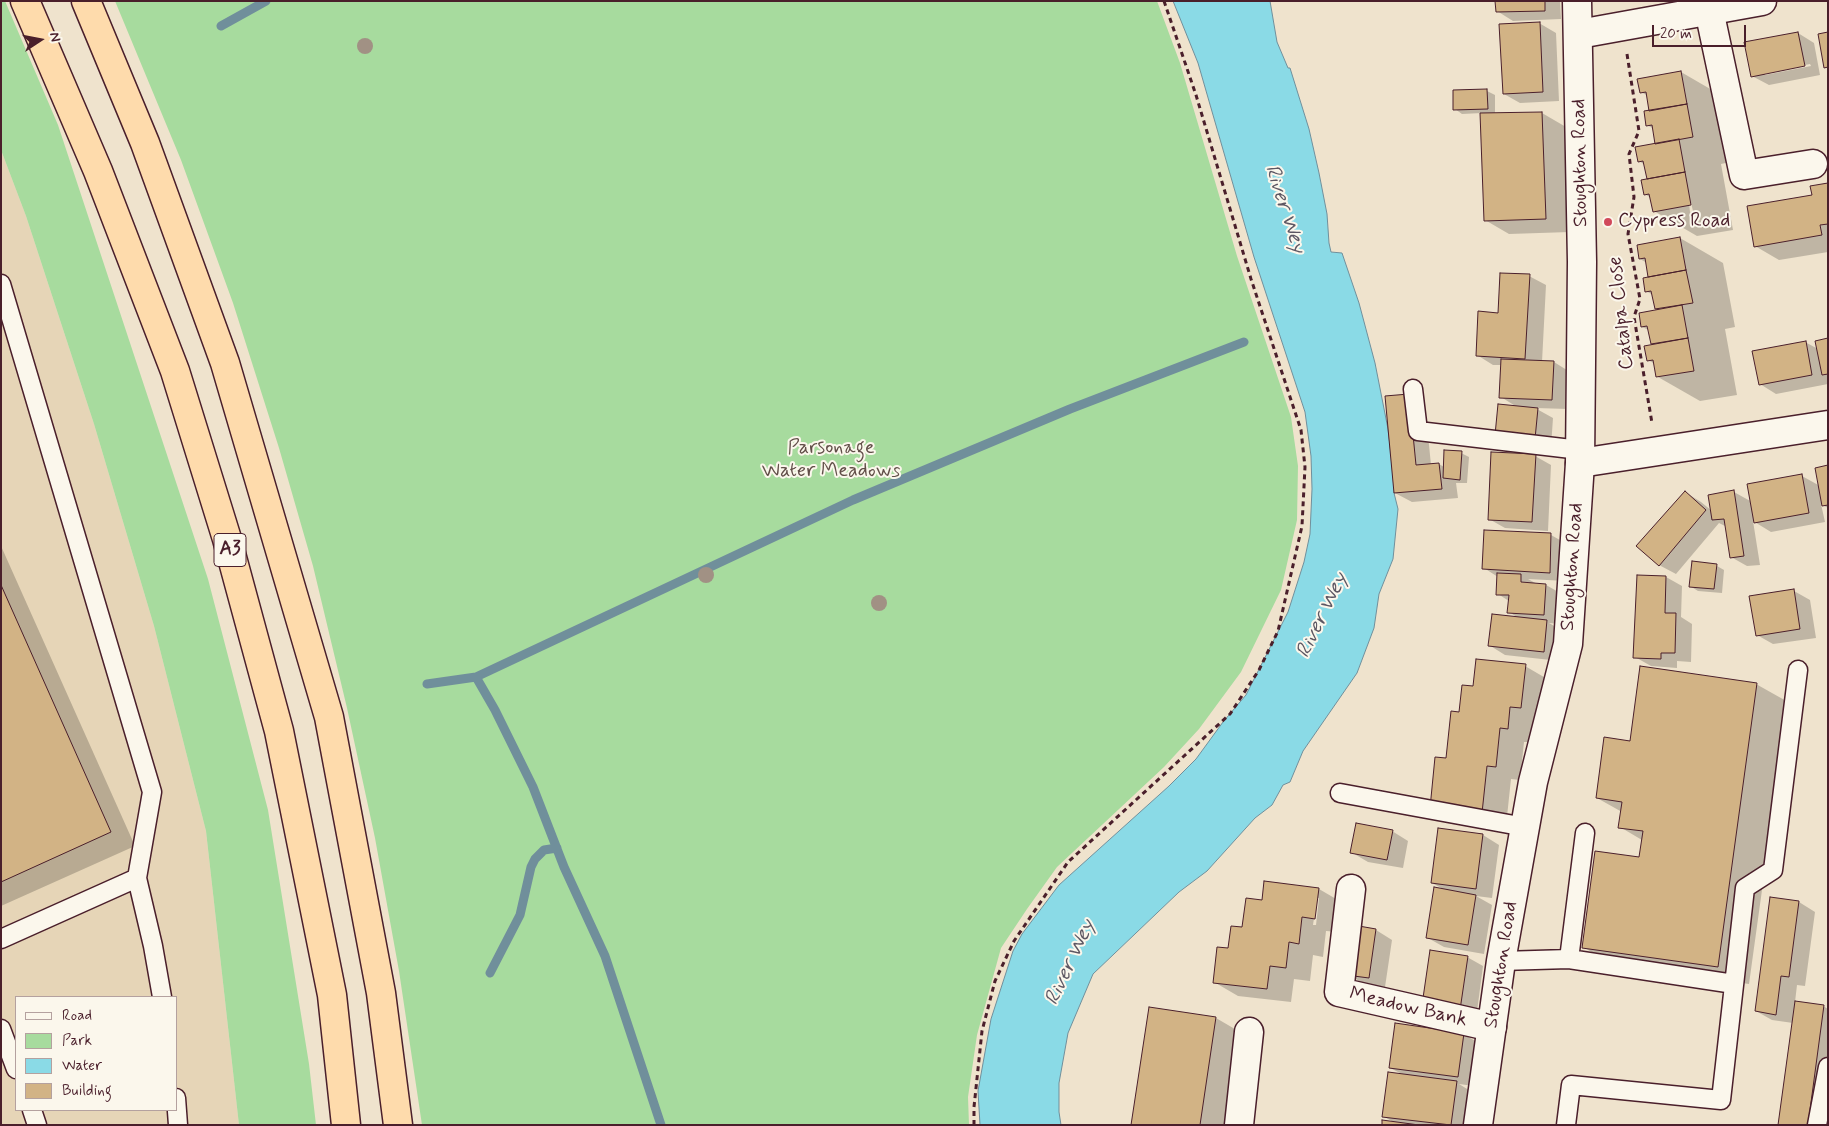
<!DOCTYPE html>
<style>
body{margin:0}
#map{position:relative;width:1829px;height:1126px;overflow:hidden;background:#efe3cd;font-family:Mynerve,sans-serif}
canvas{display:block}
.frame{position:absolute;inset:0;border:2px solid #4a1f2b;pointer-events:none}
.legend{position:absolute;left:15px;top:996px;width:162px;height:115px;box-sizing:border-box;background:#fbf7ec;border:1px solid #b4a19f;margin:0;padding:6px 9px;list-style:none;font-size:15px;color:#4a1f2b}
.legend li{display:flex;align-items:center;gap:10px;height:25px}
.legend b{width:25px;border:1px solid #b4a19f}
.north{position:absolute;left:15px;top:15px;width:50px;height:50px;-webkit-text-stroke:4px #fbf7ec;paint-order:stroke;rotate:79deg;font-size:14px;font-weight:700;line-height:20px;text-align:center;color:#4a1f2b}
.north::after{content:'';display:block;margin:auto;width:18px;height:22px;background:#4a1f2b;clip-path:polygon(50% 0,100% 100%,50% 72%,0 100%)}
.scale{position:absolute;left:1652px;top:25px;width:94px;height:22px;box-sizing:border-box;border:2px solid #4a1f2b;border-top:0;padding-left:6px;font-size:15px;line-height:18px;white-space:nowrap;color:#4a1f2b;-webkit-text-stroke:4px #fbf7ec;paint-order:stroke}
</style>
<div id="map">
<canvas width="1829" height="1126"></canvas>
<div class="frame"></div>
<ul class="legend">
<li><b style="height:6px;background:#fbf7ec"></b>Road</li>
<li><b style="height:14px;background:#a7db9e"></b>Park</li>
<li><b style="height:14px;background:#8adae6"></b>Water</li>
<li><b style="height:14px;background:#d2b385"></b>Building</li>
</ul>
<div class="north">N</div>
<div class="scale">20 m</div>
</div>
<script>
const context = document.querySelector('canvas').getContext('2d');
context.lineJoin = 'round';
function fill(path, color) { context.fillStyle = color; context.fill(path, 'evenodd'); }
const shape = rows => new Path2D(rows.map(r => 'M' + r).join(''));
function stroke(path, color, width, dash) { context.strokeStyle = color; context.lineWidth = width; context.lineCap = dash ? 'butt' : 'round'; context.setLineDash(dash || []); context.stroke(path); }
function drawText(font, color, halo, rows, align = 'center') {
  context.font = font + ' Mynerve,sans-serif'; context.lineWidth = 4; context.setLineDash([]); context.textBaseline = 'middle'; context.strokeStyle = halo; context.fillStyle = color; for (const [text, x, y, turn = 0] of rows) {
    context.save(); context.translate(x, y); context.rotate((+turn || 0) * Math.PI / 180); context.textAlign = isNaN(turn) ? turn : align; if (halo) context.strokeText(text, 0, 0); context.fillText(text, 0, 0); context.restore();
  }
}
fill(shape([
 [1,150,26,216,94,424,154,626,206,831,239,1125,1,1125],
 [16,997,176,997,176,1110,16,1110]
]), '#e6d5b7');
fill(shape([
 [1,1,5,1,58,125,208,579,268,810,309,1064,316,1125,239,1125,206,831,154,626,94,424,26,216,1,150],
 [115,1,1157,1,1180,63,1237,256,1291,417,1298,466,1297,520,1281,590,1241,672,1199,729,1164,767,1057,867,1027,909,1001,948,977,1035,968,1097,969,1125,422,1125,399,971,375,838,347,708,313,566,279,448,233,303,181,160]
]), '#a7db9e');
const water = shape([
 [1173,1,1270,1,1277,42,1288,68,1290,68,1309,129,1319,173,1327,214,1329,243,1331,252,1342,253,1359,303,1375,363,1388,429,1395,487,1394,493,1398,509,1393,559,1379,594,1374,628,1357,673,1303,751,1290,782,1283,785,1272,805,1255,818,1207,871,1179,892,1093,974,1068,1033,1059,1083,1059,1112,1061,1125,980,1125,978,1091,991,1019,1013,951,1022,934,1059,885,1169,786,1196,759,1223,722,1246,695,1288,612,1304,562,1310,534,1312,489,1311,456,1305,412,1254,257,1198,63,1173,1]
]);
fill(water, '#8adae6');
stroke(water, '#708f9b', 1);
fill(shape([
 [1497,1,1560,1,1561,19,1513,21,1497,11],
 [1539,23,1556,33,1559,101,1520,103,1504,94],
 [1798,33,1814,43,1820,75,1769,85,1752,76],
 [1810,64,1811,66,1765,75,1765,73],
 [1681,72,1724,97,1735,161,1721,164,1733,230,1697,236,1654,211,1651,198,1645,194,1648,180,1645,165,1639,161,1657,145,1654,129,1647,125,1651,112,1648,96,1641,92],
 [1689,203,1691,203,1693,211,1690,212],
 [1487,91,1495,95,1495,114,1542,113,1566,127,1570,232,1509,234,1485,220,1482,113,1462,114,1455,109],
 [1828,184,1828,252,1779,260,1755,246],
 [1680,238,1723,263,1735,327,1725,329,1737,395,1700,401,1658,377,1655,364,1648,360,1652,345,1649,330,1642,327,1656,310,1653,295,1646,291,1650,278,1647,263,1640,259],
 [1529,276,1546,285,1542,362,1554,362,1570,372,1568,409,1535,408,1553,418,1551,447,1512,443,1517,407,1501,397,1502,365,1493,365,1477,355,1499,314],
 [1828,339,1828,384,1776,394,1760,384,1805,342,1818,349],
 [1409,395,1425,405,1431,465,1439,464,1444,467,1461,453,1469,457,1467,483,1456,483,1458,498,1412,502,1395,493],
 [1535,456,1551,465,1548,531,1505,528,1489,519],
 [1828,467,1828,508,1821,504,1825,522,1771,532,1753,521,1760,565,1747,566,1731,557,1727,527,1719,523,1676,574,1659,565,1685,492,1701,502,1712,511,1734,492,1752,502,1802,476,1820,486],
 [1485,532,1551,535,1567,544,1566,581,1528,579,1537,584,1546,585,1562,594,1560,624,1549,623,1563,631,1560,661,1505,655,1489,645,1520,619,1509,612,1509,601,1498,594,1498,577,1484,568],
 [1,546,135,846,1,906],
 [1717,566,1724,570,1722,593,1698,591,1690,586],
 [1638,576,1666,577,1682,586,1681,617,1692,624,1691,662,1677,661,1677,668,1651,666,1635,657],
 [1794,591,1810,600,1816,638,1773,644,1757,635],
 [1525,666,1549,680,1545,721,1534,720,1532,742,1524,742,1520,780,1511,779,1506,826,1456,821,1447,760,1460,713],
 [1756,684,1788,702,1749,984,1614,965,1583,947,1640,859,1642,840,1620,827,1622,812,1597,798,1631,742],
 [1392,831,1408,841,1403,868,1368,862,1351,852],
 [1483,835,1499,845,1492,898,1476,896,1492,905,1484,954,1444,947,1428,938,1445,890,1432,883],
 [1319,889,1343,903,1339,932,1326,931,1323,957,1313,955,1310,981,1294,979,1291,1002,1238,996,1214,982,1230,949,1243,928],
 [1317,898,1319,898,1316,925,1313,925],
 [1771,899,1799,902,1815,912,1805,986,1797,985,1795,1002,1823,1006,1828,1009,1828,1125,1779,1125,1793,1023,1772,1020,1756,1011],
 [1354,927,1376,930,1392,940,1385,987,1363,983,1347,974],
 [1467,957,1483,966,1476,1019,1439,1013],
 [1216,1018,1240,1032,1226,1125,1132,1125],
 [1463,1034,1479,1043,1474,1086,1459,1084,1472,1092,1468,1125,1383,1125,1395,1123,1383,1116,1404,1075,1390,1068]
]), '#0003');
stroke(shape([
 [221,26,266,1],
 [476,677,495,710,533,787,564,867,605,956,661,1125],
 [427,684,476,677,853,500,1070,409,1244,342],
 [490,973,520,915,531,867,535,859,544,850,557,848]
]), '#708f9b', 9);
const building = shape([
 [1495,1,1545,1,1545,11,1496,12,1495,1],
 [1540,22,1543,92,1503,94,1499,24,1540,22],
 [1798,32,1805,66,1751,77,1744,42,1798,32],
 [1828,32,1828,67,1824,68,1818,34,1828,32],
 [1681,71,1687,104,1649,111,1646,92,1640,93,1637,79,1681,71],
 [1487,89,1488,109,1453,110,1453,90,1487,89],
 [1687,104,1693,137,1655,144,1652,125,1646,126,1644,111,1687,104],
 [1542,112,1546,219,1484,221,1480,113,1542,112],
 [1679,139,1685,172,1647,179,1643,161,1638,162,1635,147,1679,139],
 [1685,172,1691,205,1653,212,1649,194,1644,195,1641,180,1685,172],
 [1828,183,1828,224,1820,225,1822,235,1754,247,1747,206,1812,195,1810,186,1828,183],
 [1680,237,1686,270,1648,277,1645,258,1639,259,1637,245,1680,237],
 [1686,270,1693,303,1655,309,1651,291,1645,292,1643,278,1686,270],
 [1500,273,1530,274,1525,359,1476,356,1478,311,1498,313,1500,273],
 [1682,305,1688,338,1651,344,1647,326,1641,327,1639,313,1682,305],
 [1688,338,1694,371,1656,377,1653,360,1647,361,1644,346,1688,338],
 [1828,338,1828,374,1822,375,1815,341,1828,338],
 [1806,341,1812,375,1759,385,1752,351,1806,341],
 [1501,359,1554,361,1552,400,1499,398,1501,359],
 [1409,394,1416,465,1439,463,1442,489,1394,493,1385,396,1409,394],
 [1498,404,1538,408,1535,439,1495,435,1498,404],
 [1444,450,1462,451,1460,480,1443,478,1444,450],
 [1491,452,1536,454,1532,522,1488,520,1491,452],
 [1828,465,1828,505,1822,506,1815,468,1828,465],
 [1802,474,1809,513,1754,523,1747,484,1802,474],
 [1734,490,1744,556,1730,558,1724,519,1712,520,1708,495,1734,490],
 [1685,491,1706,510,1659,566,1636,546,1685,491],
 [1484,530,1551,533,1550,573,1482,569,1484,530],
 [1692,561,1717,564,1714,589,1689,587,1692,561],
 [1497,573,1521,574,1521,582,1546,584,1544,615,1507,613,1509,595,1496,595,1497,573],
 [1637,575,1666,576,1665,613,1676,613,1675,653,1661,653,1661,659,1633,658,1637,575],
 [1,585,111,832,1,882,1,585],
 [1794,589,1800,629,1756,636,1749,596,1794,589],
 [1492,614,1547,620,1544,652,1488,646,1492,614],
 [1476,659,1526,664,1521,708,1510,707,1508,729,1500,728,1496,767,1487,766,1482,813,1430,808,1435,757,1446,758,1451,711,1459,712,1462,685,1473,686,1476,659],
 [1640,666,1757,683,1718,967,1582,948,1595,851,1639,857,1643,831,1618,828,1622,802,1596,798,1604,737,1630,741,1640,666],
 [1356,823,1393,830,1387,860,1350,853,1356,823],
 [1438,828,1483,834,1476,889,1431,883,1438,828],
 [1264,881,1319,888,1315,919,1302,917,1299,944,1289,942,1286,968,1270,966,1267,989,1213,983,1217,947,1228,948,1231,926,1242,927,1246,898,1262,900,1264,881],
 [1434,887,1476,895,1468,945,1426,938,1434,887],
 [1770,897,1799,901,1789,977,1781,976,1776,1015,1755,1011,1770,897],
 [1353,925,1376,929,1369,978,1346,975,1353,925],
 [1430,950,1468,956,1460,1010,1422,1005,1430,950],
 [1795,1001,1824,1005,1808,1125,1778,1125,1795,1001],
 [1149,1007,1216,1017,1200,1125,1131,1125,1149,1007],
 [1395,1023,1464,1033,1458,1077,1389,1068,1395,1023],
 [1388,1072,1457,1081,1451,1125,1382,1117,1388,1072],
 [1382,1120,1419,1125,1382,1125,1382,1120]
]);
fill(building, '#d2b385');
stroke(building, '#4a1f2b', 1);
const lane = shape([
 [1,284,152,792,137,878],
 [1413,389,1418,431,1580,450],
 [1340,793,1525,827],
 [1,939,137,878,153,946,162,997],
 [1569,959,1585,833],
 [1501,961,1569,959,1734,984],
 [1,1029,16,1069],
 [176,1098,178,1125],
 [32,1110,37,1125],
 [1566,1125,1571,1085,1721,1100,1745,888,1773,870,1798,670],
 [1817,1125,1828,1067]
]);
const street = shape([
 [1709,10,1744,175,1813,164],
 [1579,34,1762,1],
 [1580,463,1828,425],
 [1351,889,1339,992,1492,1027],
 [1239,1125,1249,1032]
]);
const secondary = shape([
 [1478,1125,1501,961,1533,782,1568,644,1580,463,1582,262,1577,1]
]);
const highway = shape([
 [25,1,98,171,175,371,227,539,279,731,332,995,346,1125],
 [86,1,145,143,225,363,329,717,381,993,398,1125]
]);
stroke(lane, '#4a1f2b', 21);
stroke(street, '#4a1f2b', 31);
stroke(secondary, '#4a1f2b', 31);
stroke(highway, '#4a1f2b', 31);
stroke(shape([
 [1627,54,1639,131,1629,154,1634,197,1628,234,1640,299,1634,317,1652,423],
 [974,1125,974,1107,982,1031,995,981,1014,941,1068,862,1230,714,1259,670,1278,631,1302,526,1305,467,1301,430,1251,279,1196,95,1164,1]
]), '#4a1f2b', 3, [5, 4]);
stroke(lane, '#fbf7ec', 18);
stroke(street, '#fbf7ec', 28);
stroke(secondary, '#fbf7ec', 28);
stroke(highway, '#fedbac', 28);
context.fillStyle = '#a19184';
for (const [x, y] of [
 [365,46],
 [706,575],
 [879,603]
]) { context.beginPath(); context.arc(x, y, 8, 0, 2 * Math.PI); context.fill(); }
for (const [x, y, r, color] of [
 [1608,222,5,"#d1495b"]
]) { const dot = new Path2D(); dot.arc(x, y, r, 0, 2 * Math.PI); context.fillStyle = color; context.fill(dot); stroke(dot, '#fbf7ec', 2); }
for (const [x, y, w] of [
 [230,550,32]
]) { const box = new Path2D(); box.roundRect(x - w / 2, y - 16.5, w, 33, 4); context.fillStyle = '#fbf7ec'; context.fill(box); stroke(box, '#4a1f2b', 1); }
drawText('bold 19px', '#4a1f2b', null, [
 ["A3",230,550]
]);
drawText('20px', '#4a1f2b', '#fbf7ec', [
 ["Stoughton Road",1581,163,-91],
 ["Catalpa Close",1622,313,-96],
 ["Stoughton Road",1573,567,-86],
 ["Stoughton Road",1502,965,-81],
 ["Meadow Bank",1408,1008,13]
]);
drawText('20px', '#4a1f2b', '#fbf7ec', [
 ["Cypress Road",1618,222]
], 'left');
drawText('20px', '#614e48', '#fbf7ec', [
 ["Parsonage",831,449],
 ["Water Meadows",831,472]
]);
drawText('italic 21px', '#5d5763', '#fbf7ec', [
 ["River Wey",1284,209,72],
 ["River Wey",1323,616,-64],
 ["River Wey",1071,963,-65]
]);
</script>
